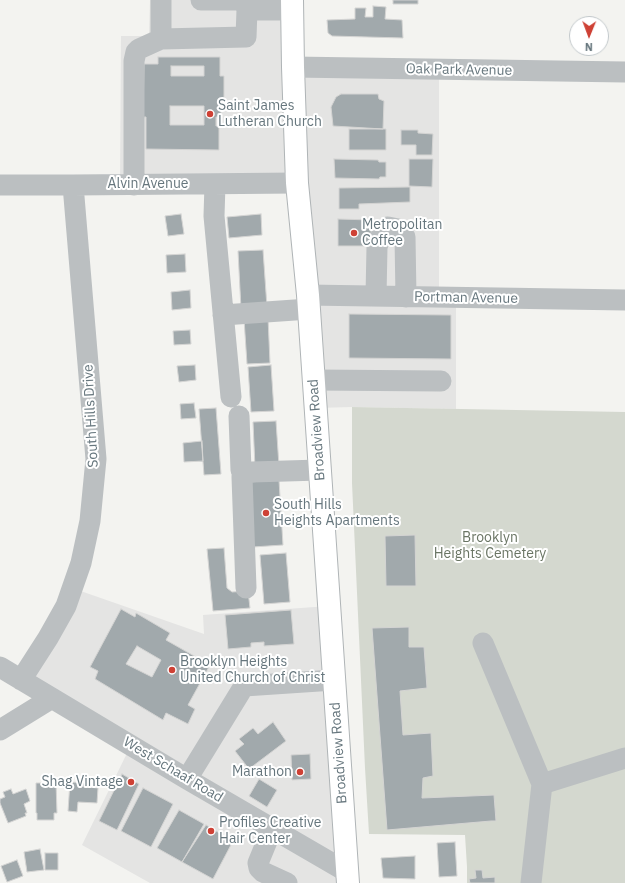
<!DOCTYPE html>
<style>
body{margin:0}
#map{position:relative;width:625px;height:883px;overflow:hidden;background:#f3f3f0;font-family:"IBM Plex Sans",sans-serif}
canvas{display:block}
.north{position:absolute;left:569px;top:16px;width:40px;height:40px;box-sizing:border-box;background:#fff;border:1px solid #c2c8cb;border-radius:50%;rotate:181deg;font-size:11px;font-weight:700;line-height:16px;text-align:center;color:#66767d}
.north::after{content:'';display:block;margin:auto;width:14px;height:18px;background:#ce4135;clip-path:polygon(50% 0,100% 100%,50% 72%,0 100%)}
</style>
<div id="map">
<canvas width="625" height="883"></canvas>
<div class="north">N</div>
</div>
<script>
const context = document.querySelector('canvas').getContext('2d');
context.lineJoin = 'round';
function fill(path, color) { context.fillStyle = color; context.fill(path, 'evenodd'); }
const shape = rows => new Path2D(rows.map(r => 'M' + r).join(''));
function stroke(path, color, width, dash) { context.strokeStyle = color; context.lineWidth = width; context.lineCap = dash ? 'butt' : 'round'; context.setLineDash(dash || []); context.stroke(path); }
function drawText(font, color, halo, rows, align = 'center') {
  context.font = font + ' "IBM Plex Sans",sans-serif'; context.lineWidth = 4; context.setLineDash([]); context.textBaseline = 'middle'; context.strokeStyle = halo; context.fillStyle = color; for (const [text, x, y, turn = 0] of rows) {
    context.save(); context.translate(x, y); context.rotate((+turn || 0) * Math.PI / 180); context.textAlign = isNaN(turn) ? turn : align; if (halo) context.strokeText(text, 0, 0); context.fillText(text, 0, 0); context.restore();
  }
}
fill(shape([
 [150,0,292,0,293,67,439,69,439,297,456,298,456,409,352,407,316,408,296,183,120,185,121,36,149,36],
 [72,588,204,634,203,615,329,606,348,883,150,883,82,845,131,745,21,680]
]), '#e4e4e3');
fill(shape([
 [352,407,625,412,625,883,467,883,467,867,465,835,369,834,365,768,352,483]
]), '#d4d8cf');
const building = shape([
 [393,0,418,0,418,4,393,4,393,0],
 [373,6,386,7,385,19,402,20,403,38,332,36,328,33,327,20,355,19,355,8,366,8,365,17,373,17,373,6],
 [158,57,220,57,220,76,224,76,224,106,221,106,221,117,216,117,216,126,219,126,219,150,146,149,146,117,143,117,144,64,158,64,158,57],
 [171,66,204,66,204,76,171,76,171,66],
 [170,106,204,106,204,125,170,125,170,106],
 [341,94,378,94,379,99,384,101,383,129,333,126,331,107,336,97,341,94],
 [349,129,386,129,386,150,349,150,349,129],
 [401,130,418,130,418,133,433,134,432,155,416,155,416,145,401,145,401,130],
 [334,159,378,160,379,162,386,162,386,177,380,177,379,179,335,178,334,159],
 [409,159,433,159,432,187,409,186,409,159],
 [410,187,410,202,359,204,359,209,339,209,339,188,410,187],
 [181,214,184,234,168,236,165,216,181,214],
 [261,214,262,235,229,238,227,217,261,214],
 [338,219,371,220,371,246,338,246,338,219],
 [263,250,267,307,241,309,238,251,263,250],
 [185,254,186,272,167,273,166,255,185,254],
 [190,290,191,308,172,310,171,292,190,290],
 [349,314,451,315,451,359,349,358,349,314],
 [268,317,270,363,247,364,244,319,268,317],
 [190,330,191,344,174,345,173,331,190,330],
 [195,365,196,380,179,382,177,366,195,365],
 [271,365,274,411,251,412,248,367,271,365],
 [194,403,196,418,181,419,180,404,194,403],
 [216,408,221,474,204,475,199,409,216,408],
 [276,421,279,466,255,468,253,422,276,421],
 [202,441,203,461,184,462,183,443,202,441],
 [279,480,283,545,253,547,249,482,279,480],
 [415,535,416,586,386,586,385,536,415,535],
 [224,548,227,588,232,592,248,591,250,608,213,611,207,549,224,548],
 [286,553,290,602,264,604,260,555,286,553],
 [121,609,135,617,136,613,170,633,166,640,210,665,188,705,195,709,188,724,166,713,163,720,95,679,98,671,90,667,121,609],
 [137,646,161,660,152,677,126,664,137,646],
 [291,610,294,644,264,646,264,642,251,643,251,647,228,649,225,615,291,610],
 [409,627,409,647,424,647,427,688,400,691,403,735,431,733,433,776,423,778,422,798,494,795,496,821,491,821,387,830,372,628,409,627],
 [273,722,286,741,249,769,235,751,244,744,239,739,253,728,258,734,273,722],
 [310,754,311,779,292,780,291,755,310,754],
 [122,774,139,784,117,830,99,821,122,774],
 [259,779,277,790,267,807,249,796,259,779],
 [47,782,56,782,57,813,54,813,54,820,37,820,37,813,36,813,36,783,47,783,47,782],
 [70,782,88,783,88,787,98,788,97,803,78,802,77,812,68,811,70,782],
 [143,788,173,804,151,847,121,831,143,788],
 [11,789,13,794,26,789,30,801,24,804,27,813,25,813,26,816,8,823,0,803,0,799,5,797,3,792,11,789],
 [179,810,204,824,182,862,157,848,179,810],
 [206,825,233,841,213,879,182,862,206,825],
 [455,842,457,876,439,877,437,843,455,842],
 [40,849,44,870,27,872,24,852,40,849],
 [45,853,58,853,58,870,45,870,45,853],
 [415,856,415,879,383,878,381,858,415,856],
 [17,860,23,876,7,882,1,866,17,860],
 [475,870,482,870,483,878,495,877,495,883,470,883,469,879,476,878,475,870]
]);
fill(building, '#a1a9ac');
stroke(building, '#d4d4d3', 1);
const major = shape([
 [292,0,293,67,297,183,308,295,348,883]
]);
stroke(major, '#afb4b6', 24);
stroke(shape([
 [201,0,244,0,247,10,292,10],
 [161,39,161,0],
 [293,67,625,72],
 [215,184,214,216,231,397],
 [0,185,73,185,297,183],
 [134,185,134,61,136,52,139,49,161,39,246,37,247,10],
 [308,295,625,300],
 [376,296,377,247,381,236,388,227,398,229,405,237,406,297],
 [223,315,309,309],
 [314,380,441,381],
 [239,416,241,470,244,473],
 [246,588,242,477,244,473,252,472,320,470],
 [483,643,542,784,531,883],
 [0,667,187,779,347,872],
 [21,680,48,638,66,606,81,563,90,521,96,459,73,185],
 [0,730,52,698],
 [187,779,244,686,334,680],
 [542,784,625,758],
 [272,829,258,863,259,868,263,872,287,883]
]), '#bbbfc1', 21);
stroke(major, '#fff', 22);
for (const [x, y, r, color] of [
 [210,114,4,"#ce4135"],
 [354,233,4,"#ce4135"],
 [266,513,4,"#ce4135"],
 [172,670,4,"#ce4135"],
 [300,772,4,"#ce4135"],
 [131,782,4,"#ce4135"],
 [211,831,4,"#ce4135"]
]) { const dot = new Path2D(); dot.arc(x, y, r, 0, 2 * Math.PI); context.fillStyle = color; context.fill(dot); stroke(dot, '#fff', 1.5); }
drawText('14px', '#66767d', '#fff', [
 ["Oak Park Avenue",459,70,1],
 ["Alvin Avenue",148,184],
 ["Portman Avenue",466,298,1],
 ["South Hills Drive",91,416,-93],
 ["Broadview Road",317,430,-94],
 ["Broadview Road",339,753,-94],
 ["West Schaaf Road",173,770,31]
]);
drawText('14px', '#66767d', '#fff', [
 ["Saint James",218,106],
 ["Lutheran Church",218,122],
 ["Metropolitan",362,225],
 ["Coffee",362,241],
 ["South Hills",274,505],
 ["Heights Apartments",274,521],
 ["Brooklyn Heights",180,662],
 ["United Church of Christ",180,678],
 ["Marathon",292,772,"right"],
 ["Shag Vintage",123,782,"right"],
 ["Profiles Creative",219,823],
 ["Hair Center",219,839]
], 'left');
drawText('14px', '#6a7564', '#fff', [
 ["Brooklyn",490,538],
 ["Heights Cemetery",490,554]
]);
</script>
